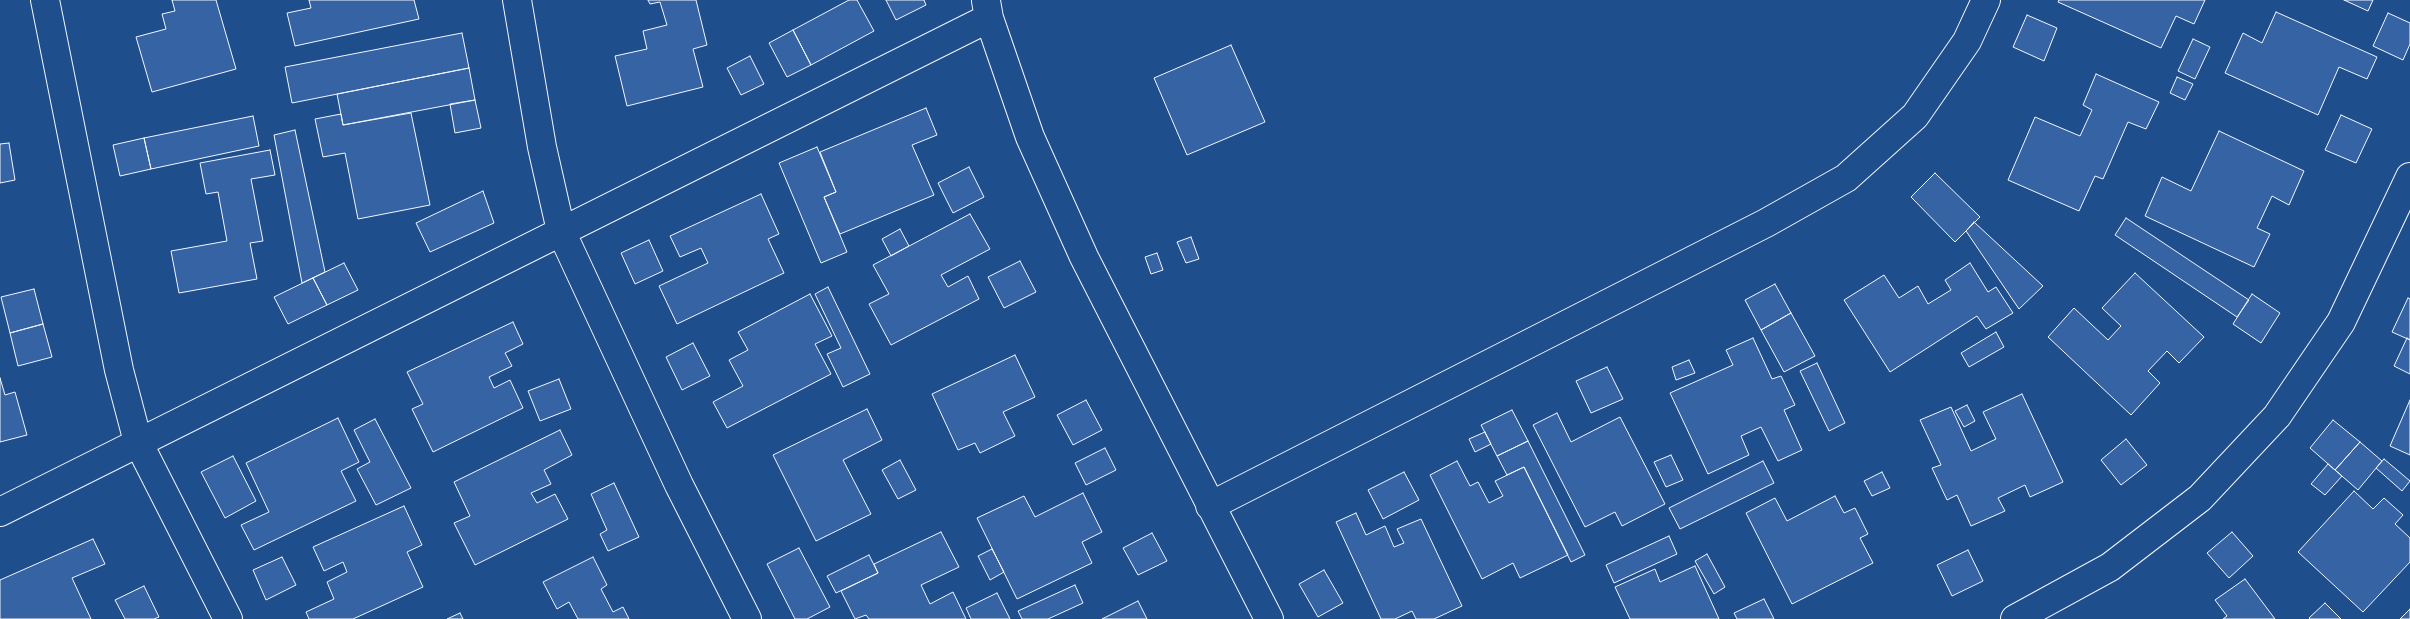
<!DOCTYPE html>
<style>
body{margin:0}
canvas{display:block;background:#1f4e8c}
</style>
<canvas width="2410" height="619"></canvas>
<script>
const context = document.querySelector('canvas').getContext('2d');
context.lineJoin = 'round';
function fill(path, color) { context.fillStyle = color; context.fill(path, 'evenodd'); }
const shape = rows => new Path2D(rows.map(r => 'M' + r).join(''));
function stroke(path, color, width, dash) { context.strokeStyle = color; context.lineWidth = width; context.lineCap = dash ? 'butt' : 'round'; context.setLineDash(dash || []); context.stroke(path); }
const building = shape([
 [172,0,216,0,236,69,152,92,136,37,166,29,162,14,175,11,172,0],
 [309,0,414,0,419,19,295,46,287,13,311,8,309,0],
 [648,0,696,0,707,45,693,49,703,87,627,106,615,56,647,49,643,31,667,25,660,2,650,4,648,0],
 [849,0,857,0,874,31,811,65,793,30,849,0],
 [886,0,924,0,926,5,896,20,886,0],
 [2059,0,2205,0,2194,24,2176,16,2161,48,2058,2,2059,0],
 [2344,0,2373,0,2368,11,2344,0],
 [2276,12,2377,57,2367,79,2339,67,2318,115,2225,73,2243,33,2262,43,2276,12],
 [2388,13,2410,23,2410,44,2403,60,2373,46,2388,13],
 [2027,15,2057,28,2044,61,2013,47,2027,15],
 [793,30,811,65,787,77,769,43,793,30],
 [462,33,469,68,292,103,285,67,462,33],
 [2193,39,2210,47,2195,79,2178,71,2193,39],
 [1231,45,1265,122,1187,155,1154,78,1231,45],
 [750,56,764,84,741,95,727,68,750,56],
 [469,68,475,100,343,125,337,94,469,68],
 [2096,74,2159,102,2146,129,2128,122,2103,179,2095,176,2079,211,2008,180,2035,117,2080,136,2092,110,2083,105,2096,74],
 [2177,77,2193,84,2185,100,2170,93,2177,77],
 [475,100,481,128,455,133,450,104,475,100],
 [926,108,937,135,912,145,934,195,840,234,824,197,836,192,820,152,926,108],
 [411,113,430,205,358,219,345,153,323,157,315,119,341,114,343,125,411,113],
 [2341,115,2372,129,2356,163,2325,150,2341,115],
 [253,116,259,146,151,169,144,138,253,116],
 [295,130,325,272,302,283,274,135,295,130],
 [2219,131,2304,171,2289,205,2272,196,2257,228,2270,234,2254,267,2145,216,2162,177,2191,191,2219,131],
 [144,138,151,169,120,176,113,145,144,138],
 [9,143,15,180,0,183,0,144,9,143],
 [817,147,836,192,824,197,847,252,821,263,779,163,817,147],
 [270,150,275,175,251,179,263,241,250,243,257,279,179,293,171,251,227,241,218,192,206,194,200,163,270,150],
 [969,167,984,197,953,213,938,183,969,167],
 [1935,173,1980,217,1955,242,1911,197,1935,173],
 [483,191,494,223,430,252,416,223,483,191],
 [761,194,779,234,768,239,784,273,677,324,659,286,708,263,701,248,680,257,670,236,761,194],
 [970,214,990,249,941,275,948,287,968,276,979,299,891,345,869,304,889,294,873,265,970,214],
 [2126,218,2249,300,2237,317,2115,235,2126,218],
 [1974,222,2043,286,2019,309,1966,231,1974,222],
 [900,229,909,246,891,256,882,239,900,229],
 [1191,237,1199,259,1186,263,1177,242,1191,237],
 [649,240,663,271,635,284,621,253,649,240],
 [1157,253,1163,270,1151,274,1145,257,1157,253],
 [1020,261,1036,292,1004,308,988,277,1020,261],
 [344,263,358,290,327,305,313,278,344,263],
 [1970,263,1988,292,1996,287,2013,313,1986,329,1977,316,1890,372,1844,300,1884,275,1899,298,1918,286,1928,304,1951,290,1945,280,1970,263],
 [2135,273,2204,337,2179,363,2167,351,2148,371,2160,383,2131,415,2048,337,2074,308,2108,340,2121,326,2102,308,2135,273],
 [313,278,327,305,288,324,274,297,313,278],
 [1775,284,1791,313,1761,330,1745,300,1775,284],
 [828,287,870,374,843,387,827,354,841,348,815,294,828,287],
 [34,289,43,324,10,333,1,297,34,289],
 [810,294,832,336,815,344,831,374,727,428,713,402,743,386,729,360,748,350,738,332,810,294],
 [2252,294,2280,313,2261,343,2233,324,2252,294],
 [2408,298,2410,299,2410,340,2392,332,2408,298],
 [1791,313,1815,356,1784,372,1761,330,1791,313],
 [513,322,523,344,505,353,512,366,489,377,494,388,510,380,523,408,433,452,412,409,423,404,407,372,513,322],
 [43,324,52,357,18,366,10,333,43,324],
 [1996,332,2004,347,1969,367,1961,353,1996,332],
 [1753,338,1772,379,1781,376,1795,405,1784,410,1802,450,1778,461,1761,427,1741,436,1749,455,1708,474,1670,393,1733,365,1726,350,1753,338],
 [2407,338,2410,340,2410,374,2394,366,2407,338],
 [693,343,710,376,682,390,666,357,693,343],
 [1015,355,1035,397,1003,412,1015,436,980,453,975,443,958,450,932,394,1015,355],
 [1689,360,1695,373,1676,380,1672,367,1689,360],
 [1817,363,1845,423,1829,431,1800,371,1817,363],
 [1607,367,1623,399,1591,413,1576,381,1607,367],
 [0,378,5,395,15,392,27,435,0,442,0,378],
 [559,379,571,409,540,421,528,391,559,379],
 [2022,394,2063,482,2030,497,2025,485,1998,498,2005,511,1971,526,1957,495,1947,500,1932,468,1941,465,1920,420,1951,407,1971,451,1996,439,1983,412,2022,394],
 [1086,400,1102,430,1073,445,1057,415,1086,400],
 [2410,400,2410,455,2390,446,2410,400],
 [1967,405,1975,421,1964,427,1955,411,1967,405],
 [867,409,882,440,843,460,871,514,816,541,773,455,867,409],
 [1512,410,1528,441,1497,456,1481,425,1512,410],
 [1557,413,1571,442,1620,417,1665,504,1622,526,1615,512,1585,527,1533,425,1557,413],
 [338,418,359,462,341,471,356,501,254,550,241,525,269,512,246,463,338,418],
 [375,419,411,488,376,505,357,469,370,462,354,430,375,419],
 [2333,420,2360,442,2335,470,2310,448,2333,420],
 [560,430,572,455,544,470,551,484,531,493,537,503,555,494,568,519,475,565,454,523,470,516,454,482,560,430],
 [1485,432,1491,444,1475,452,1469,439,1485,432],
 [2126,439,2147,465,2121,485,2101,460,2126,439],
 [1528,441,1585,555,1571,562,1524,467,1507,475,1497,456,1528,441],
 [2360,442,2382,461,2358,490,2335,470,2360,442],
 [1105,448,1116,470,1086,485,1075,463,1105,448],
 [1671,455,1683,480,1666,487,1654,462,1671,455],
 [233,456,256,501,225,518,201,472,233,456],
 [2384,459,2410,481,2402,491,2376,468,2384,459],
 [900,460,916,490,898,499,882,470,900,460],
 [1457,461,1470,486,1478,482,1489,503,1503,496,1495,481,1524,467,1568,555,1520,578,1513,563,1482,579,1430,475,1457,461],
 [1763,461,1774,483,1680,529,1669,508,1763,461],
 [2328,464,2342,476,2325,495,2311,484,2328,464],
 [1404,472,1419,500,1383,519,1368,490,1404,472],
 [1882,472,1890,488,1872,496,1864,481,1882,472],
 [614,483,639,537,608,551,600,534,607,530,591,494,614,483],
 [2354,491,2373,509,2384,498,2403,515,2395,524,2410,538,2410,562,2363,612,2298,552,2354,491],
 [1083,493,1102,532,1082,542,1092,563,1017,599,977,518,1024,496,1035,517,1083,493],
 [1835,496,1844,513,1855,508,1868,534,1860,538,1873,563,1792,604,1746,513,1775,498,1787,521,1835,496],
 [404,506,422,545,407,552,423,587,353,619,309,619,306,612,334,599,327,582,347,572,343,562,324,571,313,547,404,506],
 [1356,513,1366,535,1385,526,1394,547,1404,543,1397,529,1421,519,1462,606,1434,619,1416,619,1412,611,1395,619,1381,619,1336,522,1356,513],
 [941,532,959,567,921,585,930,604,953,592,966,619,869,619,866,615,855,619,841,591,878,573,874,564,941,532],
 [2232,532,2253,556,2229,578,2207,553,2232,532],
 [1152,533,1167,561,1138,575,1123,548,1152,533],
 [1669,536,1677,554,1614,583,1606,565,1669,536],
 [93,539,105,564,72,578,91,619,0,619,0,580,93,539],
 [799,548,830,607,807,619,795,619,767,564,799,548],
 [992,549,1004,572,990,580,978,556,992,549],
 [1968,550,1983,581,1952,596,1937,565,1968,550],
 [1707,554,1725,587,1714,594,1695,561,1707,554],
 [869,555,878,573,836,593,827,576,869,555],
 [282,557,296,585,266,600,253,570,282,557],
 [593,557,607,585,601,589,613,612,623,607,629,619,578,619,569,602,557,609,543,582,593,557],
 [1695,566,1719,619,1630,619,1615,587,1655,569,1660,582,1695,566],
 [1324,570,1343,603,1318,617,1299,584,1324,570],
 [2245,579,2275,619,2223,619,2227,616,2215,600,2245,579],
 [1075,585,1083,603,1048,619,1022,619,1018,611,1075,585],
 [144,586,159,617,154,619,125,619,115,600,144,586],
 [997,593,1010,619,971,619,966,608,997,593],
 [1764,599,1774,619,1737,619,1734,613,1764,599],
 [1138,601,1147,619,1102,619,1138,601],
 [2325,603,2341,619,2310,619,2309,618,2325,603],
 [2410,609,2410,619,2400,619,2410,609],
 [460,613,463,619,447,619,460,613]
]);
fill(building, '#3563a3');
stroke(building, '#f2f6ff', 1);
const minor = shape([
 [45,0,119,370,138,442,228,619],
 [517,0,542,147,561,231,679,485,747,619],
 [986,1,989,18,1030,137,1084,257,1269,619],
 [1210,506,1766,223,1846,178,1915,116,1967,41,1986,0],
 [0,512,989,18],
 [2015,619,2110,567,2200,498,2277,416,2341,322,2410,177]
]);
stroke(minor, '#f2f6ff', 30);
stroke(minor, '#1f4e8c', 28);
</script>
